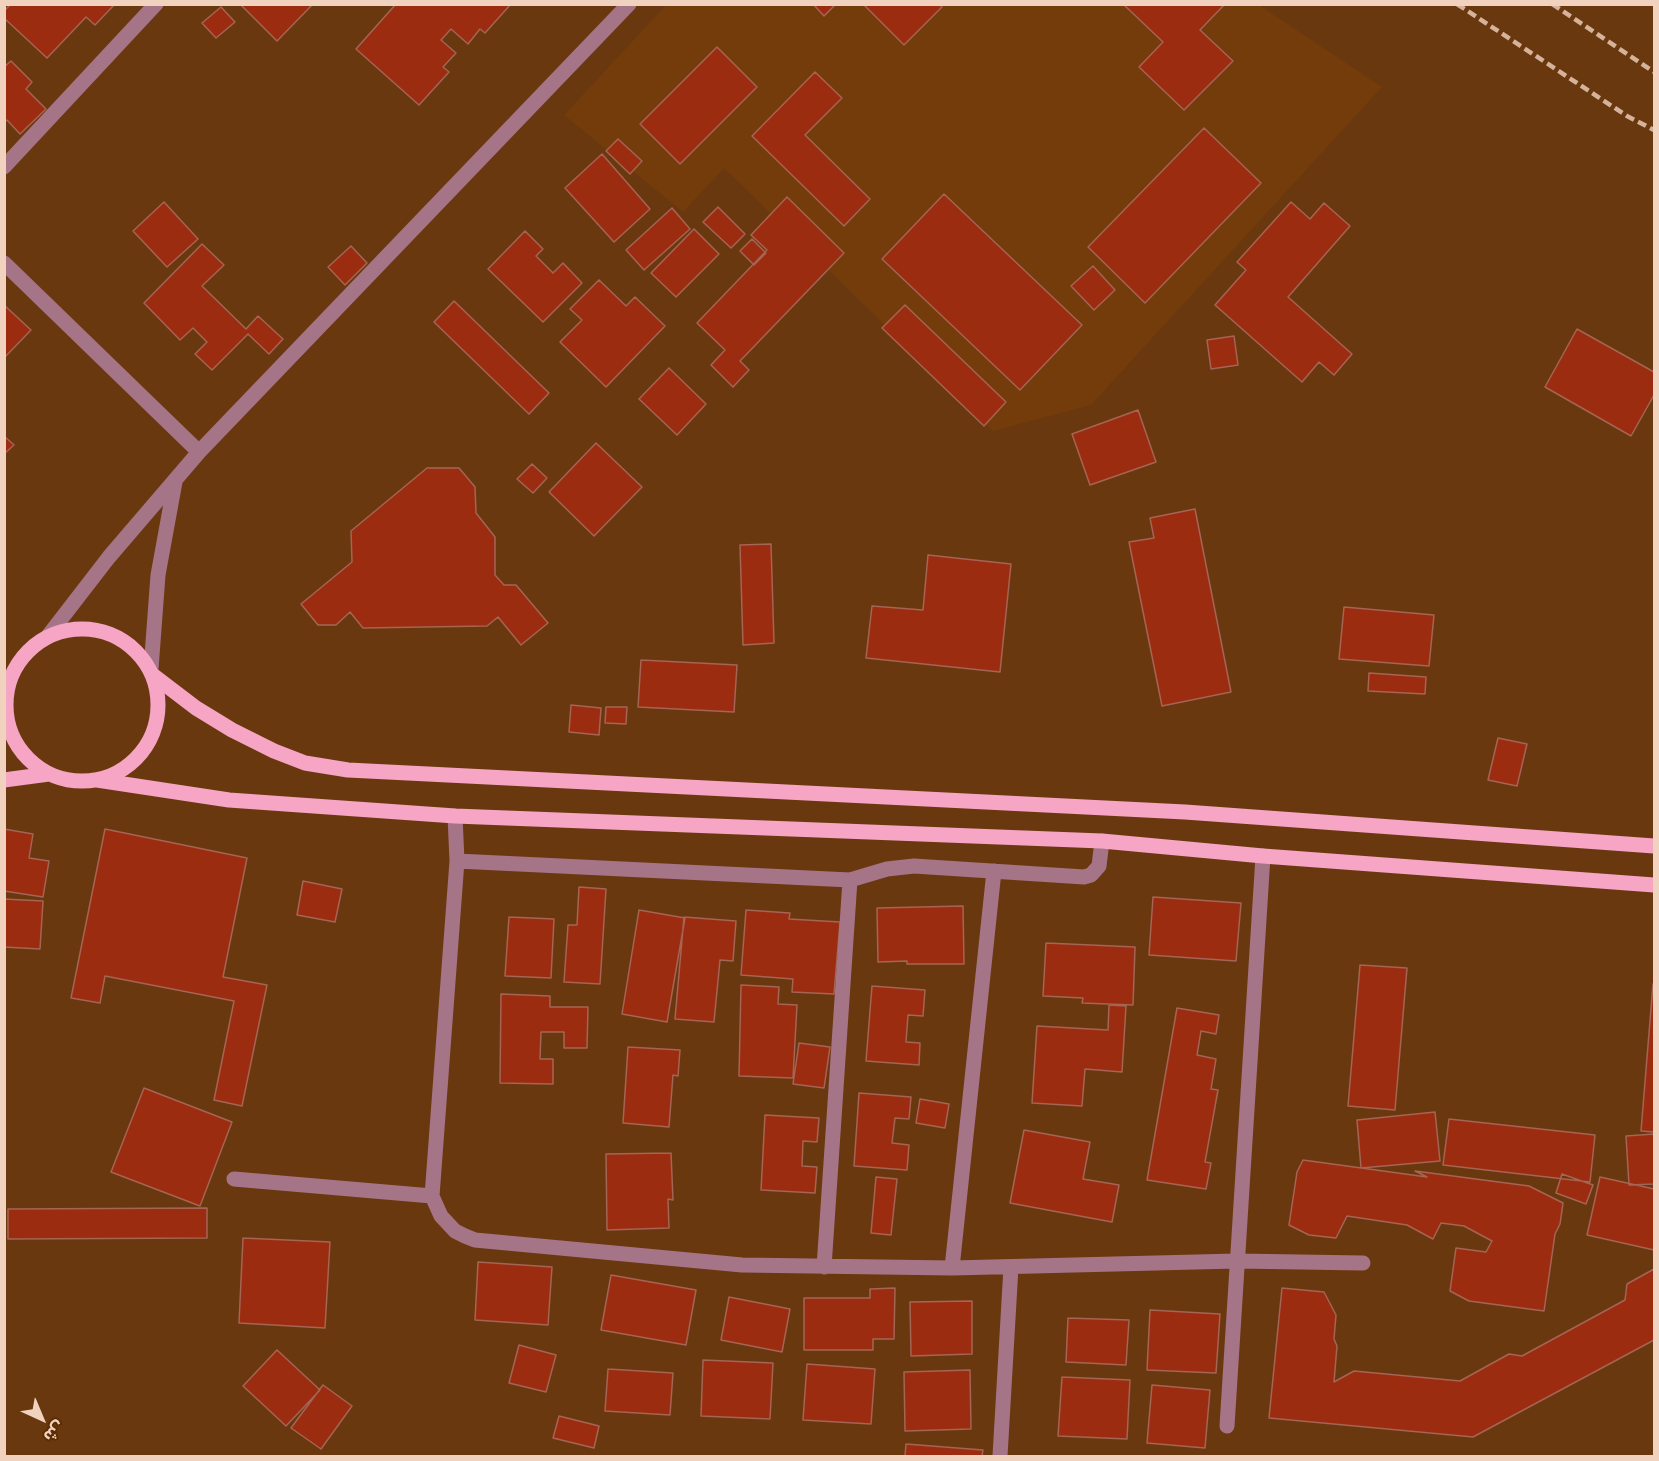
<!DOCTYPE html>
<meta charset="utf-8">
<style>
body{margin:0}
#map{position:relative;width:1659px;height:1461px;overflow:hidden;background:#6a380f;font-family:"Archivo Narrow","Noto Sans Arabic",sans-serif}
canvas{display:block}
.frame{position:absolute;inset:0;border:6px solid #f1d2bf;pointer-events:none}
.north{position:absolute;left:12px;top:1389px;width:60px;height:60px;-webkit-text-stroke:4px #5e2d01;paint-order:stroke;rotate:136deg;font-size:16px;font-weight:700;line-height:24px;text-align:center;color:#f1d2bf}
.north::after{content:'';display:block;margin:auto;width:21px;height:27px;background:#f1d2bf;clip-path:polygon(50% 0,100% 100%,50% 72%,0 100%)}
</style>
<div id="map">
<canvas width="1659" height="1461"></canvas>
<div class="frame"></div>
<div class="north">ش</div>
</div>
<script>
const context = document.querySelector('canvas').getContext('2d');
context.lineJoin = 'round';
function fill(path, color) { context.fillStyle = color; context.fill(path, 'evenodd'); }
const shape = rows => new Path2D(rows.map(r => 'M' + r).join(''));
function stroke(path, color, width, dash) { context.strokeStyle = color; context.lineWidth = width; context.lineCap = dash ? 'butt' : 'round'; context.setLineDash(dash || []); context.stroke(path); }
fill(shape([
 [667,4,1259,5,1382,87,1091,405,993,431,724,168,683,212,564,115]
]), '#743b0b');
const building = shape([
 [11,4,115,4,95,25,86,17,47,58,4,18,4,11,11,4],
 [240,4,313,4,277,41,240,4],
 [396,4,511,4,485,33,480,29,468,44,451,29,441,40,456,53,443,67,449,72,419,105,356,49,396,4],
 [813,4,836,4,824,16,813,4],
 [863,4,939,4,942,7,904,45,863,4],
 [1123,4,1225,4,1200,30,1233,61,1184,110,1139,67,1163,42,1123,4],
 [221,7,235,22,216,38,202,23,221,7],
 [717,47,757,87,680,164,640,124,717,47],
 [11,61,32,82,26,89,46,109,20,134,7,120,4,122,4,67,11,61],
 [815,72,842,98,805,135,870,199,844,226,752,136,815,72],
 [1204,128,1261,183,1145,303,1088,247,1204,128],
 [618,139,642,161,630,174,606,151,618,139],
 [602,154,650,209,614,242,565,188,602,154],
 [944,194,1082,325,1020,390,882,259,944,194],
 [787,197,844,253,740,361,749,370,733,387,711,365,725,350,697,323,767,250,751,235,787,197],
 [164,202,198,239,167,267,133,231,164,202],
 [1291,202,1310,219,1324,203,1350,226,1288,297,1352,354,1334,375,1319,362,1302,382,1215,305,1246,270,1237,262,1291,202],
 [718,207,745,234,731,248,703,222,718,207],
 [672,208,690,229,644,270,626,250,672,208],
 [694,229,719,254,676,297,651,273,694,229],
 [525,231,543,249,536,256,553,273,563,263,582,283,543,322,488,269,525,231],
 [752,239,766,253,754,265,740,251,752,239],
 [202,244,224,265,202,286,246,329,258,316,283,339,269,354,248,334,212,370,195,354,207,342,193,328,180,340,144,303,202,244],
 [351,246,367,263,345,285,328,267,351,246],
 [1093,266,1115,290,1094,310,1071,286,1093,266],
 [599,280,626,306,635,297,665,326,606,387,560,342,582,320,570,309,599,280],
 [454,301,549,393,529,414,434,322,454,301],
 [4,305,31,330,4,358,4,305],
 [905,305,1006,402,984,426,882,328,905,305],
 [1577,329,1654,372,1654,395,1631,436,1545,387,1577,329],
 [1234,336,1238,365,1211,369,1207,340,1234,336],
 [669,368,706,404,677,435,639,399,669,368],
 [1138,410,1156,462,1090,485,1072,434,1138,410],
 [4,436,14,445,4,454,4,436],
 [596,443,642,487,594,536,549,492,596,443],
 [532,464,547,478,533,493,517,479,532,464],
 [427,468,459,468,475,487,476,513,495,537,495,575,504,585,516,585,548,623,521,645,498,617,487,626,363,628,350,612,336,625,318,625,301,604,352,562,351,531,427,468],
 [1195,509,1231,692,1162,706,1129,542,1154,538,1150,518,1195,509],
 [771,544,774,643,743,645,740,545,771,544],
 [928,555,1011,564,1000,672,866,658,872,606,923,610,928,555],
 [1344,607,1434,615,1429,666,1339,659,1344,607],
 [641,660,737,665,734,712,638,707,641,660],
 [1369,673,1426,677,1425,694,1368,691,1369,673],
 [571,705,601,708,599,735,569,732,571,705],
 [606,707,627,707,626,724,605,723,606,707],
 [1498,738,1527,744,1517,786,1488,780,1498,738],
 [4,829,33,834,29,858,49,861,43,897,4,891,4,829],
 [105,829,247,858,223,977,267,985,242,1106,214,1100,234,1001,105,976,100,1003,71,998,105,829],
 [303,881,342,889,335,922,297,915,303,881],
 [579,887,606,889,600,984,564,982,568,925,577,925,579,887],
 [1153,897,1241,903,1236,961,1149,955,1153,897],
 [4,899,43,901,40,949,4,947,4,899],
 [963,906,964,964,907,964,907,961,878,962,877,908,963,906],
 [639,910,685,918,667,1022,622,1014,639,910],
 [746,910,790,913,789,919,840,922,834,994,792,992,793,979,741,975,746,910],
 [509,917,554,919,551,978,505,976,509,917],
 [684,917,736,921,733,961,720,960,714,1022,675,1019,684,917],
 [1046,943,1135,947,1133,1005,1082,1003,1083,998,1043,996,1046,943],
 [1360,965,1407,968,1395,1110,1348,1106,1360,965],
 [1653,984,1654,984,1654,1132,1641,1131,1653,984],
 [741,985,779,987,778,1004,797,1005,793,1078,739,1076,741,985],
 [872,986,925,990,923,1016,908,1015,906,1042,920,1043,919,1065,866,1061,872,986],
 [501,994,550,996,550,1007,588,1007,587,1048,564,1048,564,1032,541,1032,540,1059,553,1059,553,1084,500,1083,501,994],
 [1109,1005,1126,1006,1122,1072,1085,1069,1082,1106,1032,1103,1037,1026,1108,1030,1109,1005],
 [1177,1008,1219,1015,1216,1034,1201,1031,1197,1055,1216,1059,1211,1089,1218,1090,1205,1162,1211,1163,1206,1189,1147,1180,1177,1008],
 [799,1043,830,1047,824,1088,793,1084,799,1043],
 [628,1047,680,1050,678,1076,673,1075,669,1127,623,1123,628,1047],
 [144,1088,232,1122,200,1206,111,1172,144,1088],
 [859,1093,911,1097,909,1119,895,1118,892,1143,909,1145,907,1170,854,1166,859,1093],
 [920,1099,949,1104,945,1128,916,1123,920,1099],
 [1435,1112,1440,1161,1361,1168,1357,1120,1435,1112],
 [765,1115,819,1118,817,1142,803,1141,802,1166,817,1167,815,1193,761,1190,765,1115],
 [1449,1119,1595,1135,1590,1182,1443,1165,1449,1119],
 [1024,1130,1090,1142,1083,1179,1119,1185,1112,1222,1010,1203,1024,1130],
 [1654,1134,1654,1184,1629,1185,1626,1136,1654,1134],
 [671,1153,673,1200,668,1199,669,1228,607,1230,606,1154,671,1153],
 [1303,1160,1427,1177,1415,1171,1529,1186,1563,1203,1560,1224,1555,1234,1544,1311,1469,1301,1450,1291,1456,1248,1486,1252,1492,1241,1464,1226,1441,1223,1433,1239,1407,1225,1347,1216,1336,1238,1309,1235,1289,1225,1297,1172,1303,1160],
 [1562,1174,1593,1185,1586,1204,1556,1193,1562,1174],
 [876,1177,897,1179,891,1235,871,1233,876,1177],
 [1600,1177,1654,1189,1654,1250,1587,1235,1600,1177],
 [207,1208,207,1238,8,1239,8,1209,207,1208],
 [243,1238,330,1242,325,1328,239,1323,243,1238],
 [478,1262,552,1267,548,1325,475,1320,478,1262],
 [1654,1269,1654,1340,1473,1437,1269,1418,1282,1288,1324,1292,1336,1315,1334,1339,1337,1346,1334,1382,1354,1371,1460,1381,1509,1354,1522,1356,1625,1300,1627,1284,1654,1269],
 [611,1275,696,1290,686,1345,601,1330,611,1275],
 [895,1288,894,1339,873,1339,873,1350,804,1350,804,1298,870,1298,870,1289,895,1288],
 [729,1297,790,1309,782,1352,721,1340,729,1297],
 [972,1301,972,1354,911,1356,910,1302,972,1301],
 [1150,1310,1220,1314,1216,1373,1147,1370,1150,1310],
 [1068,1318,1129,1320,1126,1365,1066,1362,1068,1318],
 [519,1345,556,1355,546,1392,509,1383,519,1345],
 [277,1350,320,1390,286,1426,243,1386,277,1350],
 [703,1360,773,1363,770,1419,701,1416,703,1360],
 [807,1364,875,1369,871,1424,803,1420,807,1364],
 [608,1369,673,1373,670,1415,605,1411,608,1369],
 [970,1370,971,1429,905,1431,904,1372,970,1370],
 [1062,1377,1130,1380,1127,1439,1058,1436,1062,1377],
 [323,1385,352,1406,321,1449,291,1428,323,1385],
 [1152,1385,1210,1390,1205,1448,1147,1443,1152,1385],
 [559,1416,599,1426,594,1448,553,1438,559,1416],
 [906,1444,983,1450,982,1456,905,1456,906,1444]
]);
fill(building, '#9c2c10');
stroke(building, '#a56454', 1.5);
stroke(shape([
 [4,167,156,4],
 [4,263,199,452],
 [48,636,109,557,199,452,629,4],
 [151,669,158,575,175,482],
 [455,816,457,861,432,1196,441,1216,455,1231,465,1236,475,1240,742,1265,952,1268,1237,1261,1363,1263],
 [457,861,850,880,887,869,914,866,1084,877,1091,875,1099,866,1102,841],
 [234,1179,432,1196],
 [824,1267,850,880],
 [952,1268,994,871],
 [1227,1426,1263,856],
 [1000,1456,1011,1267]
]), '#a67487', 15);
stroke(shape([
 '6 705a76 76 0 1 1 152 0a76 76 0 1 1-152 0Z',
 [154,676,196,708,232,730,274,751,305,763,348,770,1185,812,1654,846],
 [4,780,49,774],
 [97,780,229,800,455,816,1102,841,1263,856,1654,885]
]), '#f6a5c5', 15);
stroke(shape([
 [1457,4,1627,116,1654,130],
 [1552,4,1654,72]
]), '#d5b29a', 4.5, [9, 4.5]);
</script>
